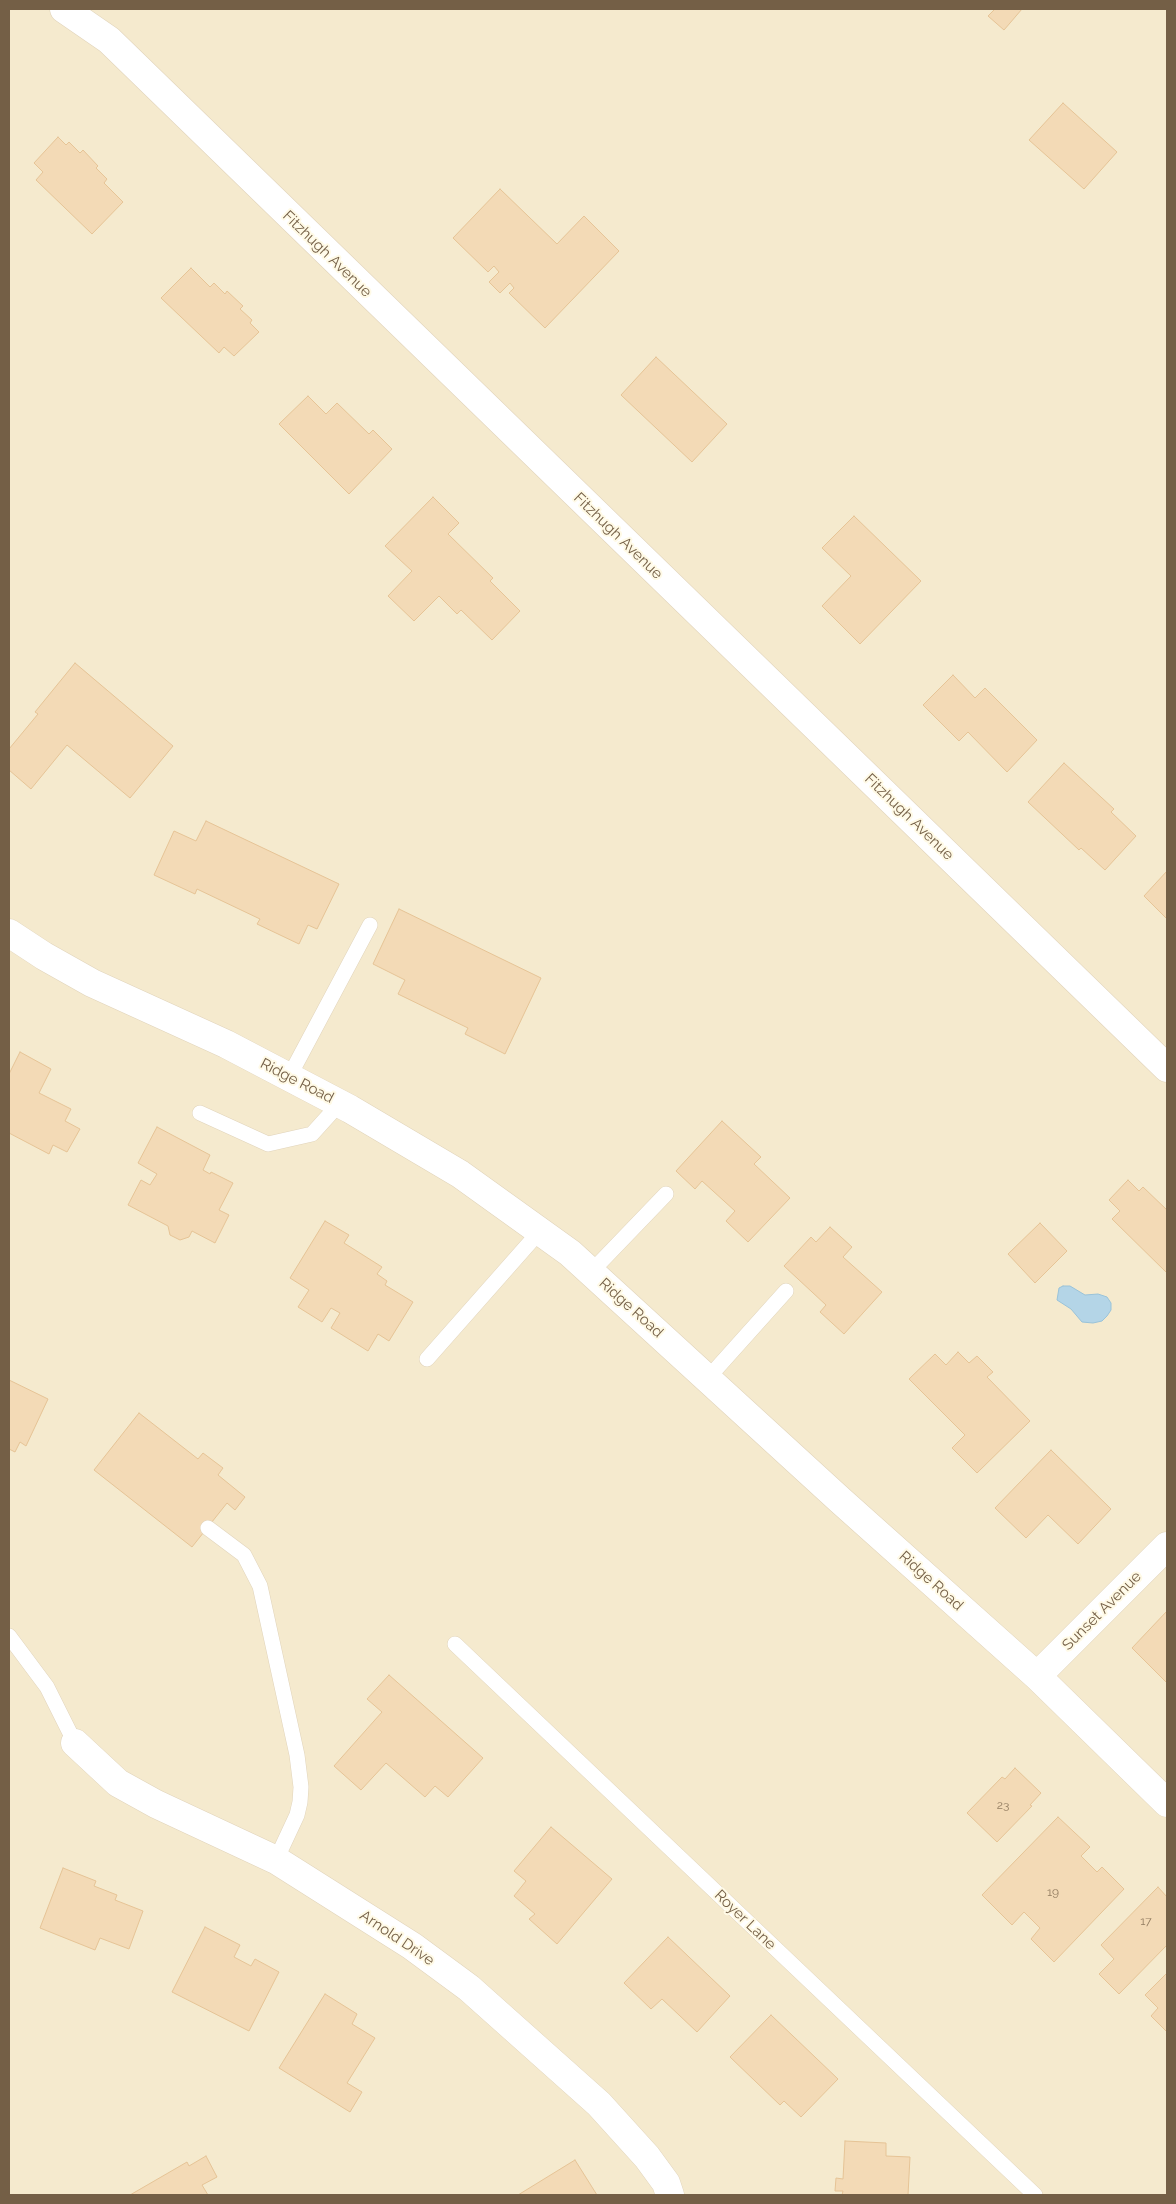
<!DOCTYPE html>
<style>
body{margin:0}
#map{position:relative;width:1176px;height:2204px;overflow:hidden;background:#fdf7df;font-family:Raleway,sans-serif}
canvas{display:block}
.frame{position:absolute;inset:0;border:10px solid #745f46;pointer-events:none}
</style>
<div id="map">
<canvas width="1176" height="2204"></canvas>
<div class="frame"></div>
</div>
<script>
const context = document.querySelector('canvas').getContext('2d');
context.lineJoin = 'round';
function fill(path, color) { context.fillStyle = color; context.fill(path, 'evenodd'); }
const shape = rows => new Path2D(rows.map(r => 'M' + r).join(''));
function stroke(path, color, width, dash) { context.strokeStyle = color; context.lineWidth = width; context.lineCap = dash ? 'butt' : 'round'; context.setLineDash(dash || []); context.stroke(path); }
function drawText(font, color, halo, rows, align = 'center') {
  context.font = font + ' Raleway,sans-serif'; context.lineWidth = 4; context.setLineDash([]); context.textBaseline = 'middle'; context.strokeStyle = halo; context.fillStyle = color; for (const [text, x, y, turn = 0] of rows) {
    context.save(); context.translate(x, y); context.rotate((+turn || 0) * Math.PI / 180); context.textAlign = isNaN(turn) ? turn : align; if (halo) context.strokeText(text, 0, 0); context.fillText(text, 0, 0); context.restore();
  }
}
fill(shape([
 [9,9,1167,9,1167,2195,9,2195]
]), '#f5eace');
const water = shape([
 [1063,1286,1070,1286,1085,1295,1098,1294,1107,1297,1111,1303,1111,1310,1107,1316,1102,1321,1093,1323,1082,1322,1071,1309,1057,1300,1059,1288,1063,1286]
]);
fill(water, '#b4d5e7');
stroke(water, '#9ac3d9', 1);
const building = shape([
 [995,9,1022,9,1004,30,988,16,995,9],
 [1063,103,1117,152,1084,189,1029,140,1063,103],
 [58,137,66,145,69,142,80,153,83,150,98,166,96,168,107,179,104,183,123,202,92,234,36,180,43,172,34,163,58,137],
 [500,189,557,244,584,216,619,251,545,328,509,293,514,288,510,283,500,293,489,282,499,272,494,266,488,272,453,238,500,189],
 [191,268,210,287,214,283,225,294,227,291,243,306,240,309,252,320,250,323,259,332,234,356,224,347,219,353,161,298,191,268],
 [656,357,727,424,692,462,621,395,656,357],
 [308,396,326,414,337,403,369,434,373,430,392,449,349,494,279,424,308,396],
 [433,497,459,523,448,534,493,578,490,581,520,611,492,640,461,610,457,614,439,596,414,621,388,596,412,571,385,546,433,497],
 [854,516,921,581,860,644,822,606,851,576,822,548,854,516],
 [75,663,173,746,130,798,67,745,31,789,9,770,9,749,38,714,35,712,75,663],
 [953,675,975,698,985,688,1037,740,1007,772,968,732,959,741,923,705,953,675],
 [1064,763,1114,809,1111,812,1136,836,1105,870,1081,848,1079,850,1028,802,1064,763],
 [206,821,339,884,317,929,308,925,299,944,257,924,260,919,197,889,195,894,154,875,174,831,196,841,206,821],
 [1167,871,1167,919,1144,896,1167,871],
 [399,909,541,978,505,1054,465,1034,468,1028,398,994,405,980,373,964,399,909],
 [20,1052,51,1069,39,1093,71,1109,65,1121,80,1129,67,1152,53,1145,49,1154,9,1133,9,1074,20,1052],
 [722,1121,761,1157,754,1164,790,1198,748,1242,726,1221,735,1211,702,1181,695,1189,676,1171,722,1121],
 [157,1127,210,1155,203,1170,210,1174,211,1172,233,1183,219,1210,229,1215,215,1243,192,1231,189,1237,180,1240,170,1235,168,1226,128,1205,141,1180,150,1185,157,1174,138,1163,157,1127],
 [1128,1180,1139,1191,1143,1187,1167,1210,1167,1273,1112,1219,1120,1211,1109,1200,1128,1180],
 [325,1221,349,1235,344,1243,382,1267,377,1274,387,1281,385,1285,413,1302,389,1341,378,1334,368,1351,331,1328,340,1313,331,1308,322,1322,298,1307,309,1290,290,1278,325,1221],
 [1040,1223,1067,1251,1035,1283,1008,1254,1040,1223],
 [830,1227,852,1247,843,1257,882,1292,844,1334,820,1312,826,1305,784,1266,811,1237,816,1242,830,1227],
 [958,1352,969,1363,977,1356,993,1372,987,1377,1030,1421,977,1473,952,1448,965,1435,909,1379,935,1354,946,1365,958,1352],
 [9,1380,48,1399,26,1446,20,1442,15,1452,9,1449,9,1380],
 [139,1413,198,1459,203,1453,223,1468,218,1475,245,1497,235,1510,227,1503,192,1547,94,1470,139,1413],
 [1051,1450,1111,1509,1078,1544,1048,1515,1026,1538,995,1508,1051,1450],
 [1167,1611,1167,1683,1132,1648,1167,1611],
 [389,1675,483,1758,448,1797,435,1786,425,1797,386,1763,361,1790,334,1766,382,1712,367,1699,389,1675],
 [1015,1768,1041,1793,1030,1805,1032,1806,997,1842,967,1813,1002,1777,1005,1779,1015,1768],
 [1058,1817,1090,1847,1081,1856,1097,1872,1102,1867,1124,1889,1054,1962,1031,1939,1040,1928,1024,1912,1012,1925,982,1895,1058,1817],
 [551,1827,612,1879,557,1944,529,1919,535,1914,514,1896,526,1881,514,1871,551,1827],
 [63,1868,96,1881,94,1886,117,1895,115,1900,143,1911,129,1949,100,1938,95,1950,40,1928,63,1868],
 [1158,1887,1167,1897,1167,1945,1119,1994,1099,1974,1114,1959,1101,1945,1158,1887],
 [205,1927,240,1945,234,1957,251,1966,255,1959,279,1972,249,2031,172,1992,205,1927],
 [668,1937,730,1996,697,2032,662,1999,651,2009,624,1983,668,1937],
 [1167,1973,1167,2032,1151,2016,1158,2008,1145,1995,1167,1973],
 [325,1994,357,2014,352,2024,375,2038,347,2083,362,2092,350,2112,279,2068,325,1994],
 [771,2015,838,2079,801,2117,784,2101,780,2105,730,2057,771,2015],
 [845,2141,886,2143,886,2156,910,2157,908,2195,842,2195,843,2191,835,2191,836,2178,843,2179,845,2141],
 [206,2156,217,2177,202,2185,208,2195,130,2195,187,2162,189,2166,206,2156],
 [575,2160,597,2195,518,2195,575,2160]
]);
fill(building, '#f3dab6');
stroke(building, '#e6c496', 1);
const service = shape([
 [289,1077,370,925],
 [200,1113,268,1144,312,1134,340,1103],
 [591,1272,666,1194],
 [427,1359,540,1231],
 [708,1378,786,1291],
 [208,1528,244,1555,260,1586,297,1755,301,1787,300,1802,297,1815,276,1860],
 [9,1636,47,1687,75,1743],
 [455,1644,1035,2195]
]);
const minor = shape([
 [64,9,109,40,1167,1068],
 [9,933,44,956,92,983,226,1044,350,1109,460,1174,570,1253,840,1500,1037,1676,1167,1803],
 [1037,1676,1167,1546],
 [75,1743,118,1783,156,1804,276,1860,412,1946,469,1988,599,2104,647,2157,666,2183,670,2195]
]);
stroke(service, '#e1d4bb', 16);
stroke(minor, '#e1d4bb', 29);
stroke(service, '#fff', 15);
stroke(minor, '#fff', 28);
drawText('12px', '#947e62', null, [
 ["23",1003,1805],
 ["19",1053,1892],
 ["17",1146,1921]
]);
drawText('15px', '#745f46', '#fffae6', [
 ["Fitzhugh Avenue",327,254,44],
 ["Fitzhugh Avenue",618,536,44],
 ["Fitzhugh Avenue",909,817,44],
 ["Ridge Road",297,1081,27],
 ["Ridge Road",631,1308,42],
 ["Ridge Road",931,1581,42],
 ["Sunset Avenue",1102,1611,-45],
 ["Royer Lane",745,1920,44],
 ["Arnold Drive",397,1938,34]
]);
</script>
